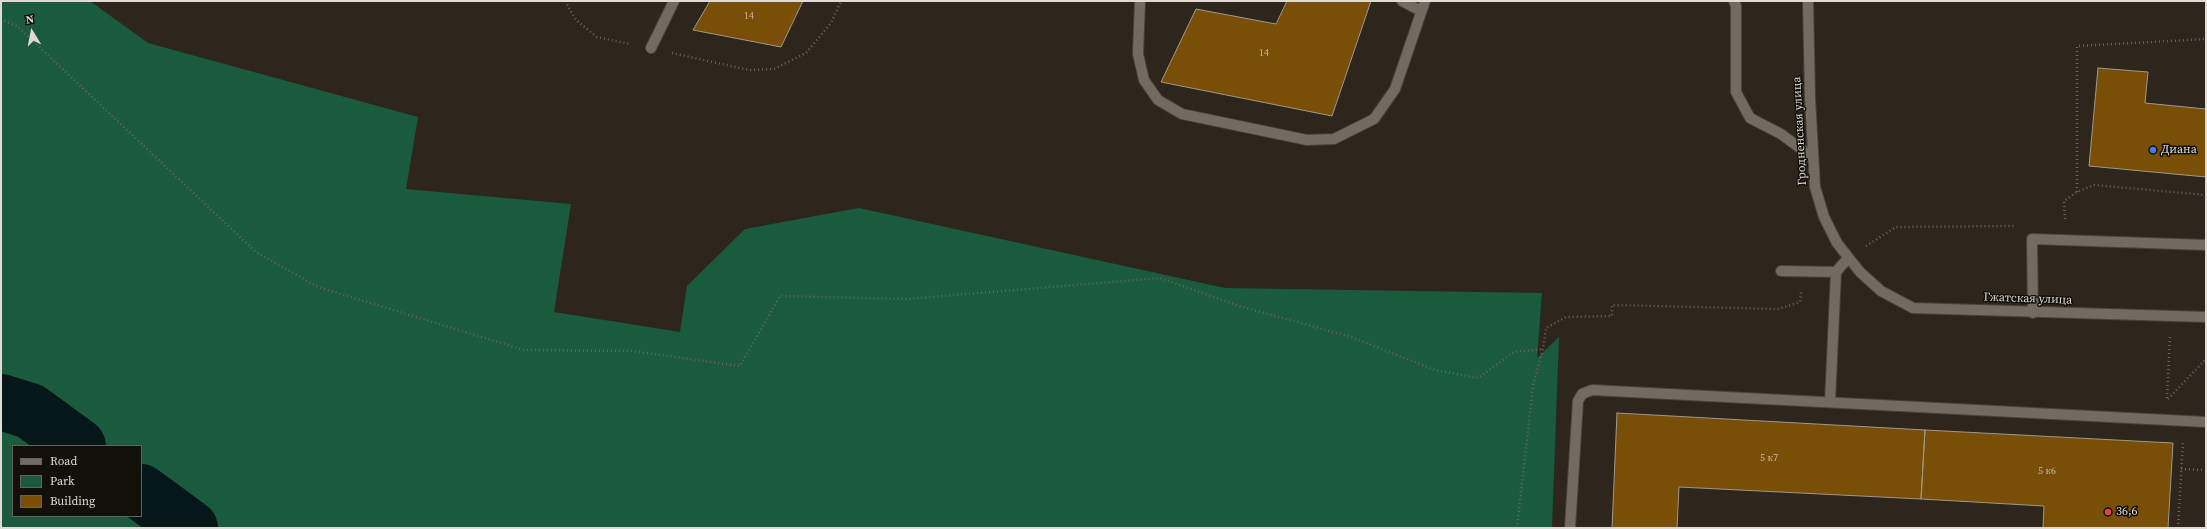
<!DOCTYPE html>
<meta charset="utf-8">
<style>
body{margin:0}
#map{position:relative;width:2207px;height:529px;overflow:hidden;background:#2e261d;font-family:"Source Serif 4",serif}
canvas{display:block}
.frame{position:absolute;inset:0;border:2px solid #dfdad4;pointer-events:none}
.legend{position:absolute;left:12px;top:445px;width:130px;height:72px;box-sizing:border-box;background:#13100c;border:1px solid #65615c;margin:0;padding:5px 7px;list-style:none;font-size:12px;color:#dfdad4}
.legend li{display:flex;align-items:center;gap:8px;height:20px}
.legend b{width:20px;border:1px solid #65615c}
.north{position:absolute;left:12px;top:12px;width:40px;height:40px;-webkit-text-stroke:3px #13100c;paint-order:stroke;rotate:350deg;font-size:11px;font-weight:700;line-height:16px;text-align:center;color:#dfdad4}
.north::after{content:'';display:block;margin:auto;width:14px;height:18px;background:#dfdad4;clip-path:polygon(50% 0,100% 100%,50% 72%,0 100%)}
</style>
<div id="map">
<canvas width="2207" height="529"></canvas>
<div class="frame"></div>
<ul class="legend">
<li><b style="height:5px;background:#736b60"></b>Road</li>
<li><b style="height:11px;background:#195b3c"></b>Park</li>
<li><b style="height:11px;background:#794f08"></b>Building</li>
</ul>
<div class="north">N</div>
</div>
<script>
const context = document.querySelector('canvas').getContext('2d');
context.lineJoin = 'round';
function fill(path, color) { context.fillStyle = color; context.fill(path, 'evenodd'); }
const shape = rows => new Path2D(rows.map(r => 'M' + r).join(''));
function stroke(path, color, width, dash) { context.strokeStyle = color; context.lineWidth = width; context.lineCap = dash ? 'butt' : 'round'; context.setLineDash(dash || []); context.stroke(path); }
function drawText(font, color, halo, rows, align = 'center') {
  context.font = font + ' "Source Serif 4",serif'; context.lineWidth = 3; context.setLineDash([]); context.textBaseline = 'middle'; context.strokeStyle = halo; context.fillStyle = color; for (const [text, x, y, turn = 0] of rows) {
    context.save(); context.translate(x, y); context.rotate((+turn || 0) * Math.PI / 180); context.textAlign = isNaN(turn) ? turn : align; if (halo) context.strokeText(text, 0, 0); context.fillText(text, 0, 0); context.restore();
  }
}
fill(shape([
 [1,1,90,1,148,43,418,117,406,189,571,204,554,312,680,332,687,286,745,229,859,208,1225,288,1542,293,1537,358,1559,337,1552,528,1,528],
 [13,446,141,446,141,516,13,516]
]), '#195b3c');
stroke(shape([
 [1,402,30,411,78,446],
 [141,492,190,528]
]), '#06171a', 56);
const building = shape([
 [710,1,803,1,781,47,693,30,710,1],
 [1287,1,1371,1,1332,116,1161,82,1196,9,1276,24,1287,1],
 [2098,68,2148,72,2145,103,2206,109,2206,177,2089,166,2098,68],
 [1617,413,1925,430,1921,499,1679,487,1677,528,1612,528,1617,413],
 [1925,430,2173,443,2168,528,2043,528,2044,506,1921,499,1925,430]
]);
fill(building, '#794f08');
stroke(building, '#a0978b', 1);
const lane = shape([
 [1140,1,1138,54,1144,80,1158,100,1182,114,1307,140,1334,139,1374,119,1395,89,1425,1],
 [1402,1,1421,11],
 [1734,1,1736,6,1736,92,1750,118,1781,134,1812,157],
 [651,48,674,1],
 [1781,271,1836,272],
 [2033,313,2032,239,2206,245],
 [1830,402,1836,272,1848,258],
 [1570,528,1578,401,1582,394,1592,390,2206,422]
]);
const street = shape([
 [1808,1,1810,98,1815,187,1824,217,1837,243,1860,272,1881,291,1913,308,2206,317]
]);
stroke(lane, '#4a443c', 12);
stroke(street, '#4a443c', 12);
stroke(shape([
 [565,1,576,20,597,37,630,44],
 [1,21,3,20,17,26,256,252,318,287,524,350,632,351,740,366,780,296,906,299,1160,278,1239,306,1351,337,1435,370,1478,378,1514,352,1543,349],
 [672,53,749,70,774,69,806,53,831,23,841,1],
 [2077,192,2077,46,2206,39],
 [2065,219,2064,201,2077,192,2094,185,2206,195],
 [1866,246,1896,227,2016,226],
 [2167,398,2170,337],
 [2168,399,2206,359],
 [2181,469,2206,470],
 [1517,528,1533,385,1543,349,1546,328,1566,317,1612,316,1612,305,1778,309,1800,302,1801,292],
 [2178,528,2183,442]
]), '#6a635b', 2.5, [1, 3]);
stroke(lane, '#736b60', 10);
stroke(street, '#736b60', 10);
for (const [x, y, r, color] of [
 [2153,150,4,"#3f7fe0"],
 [2108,512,4,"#e0444e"]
]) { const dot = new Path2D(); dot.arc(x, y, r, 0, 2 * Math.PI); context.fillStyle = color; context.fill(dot); stroke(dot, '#13100c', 1.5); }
drawText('10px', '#c6b7a1', null, [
 ["14",749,16],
 ["14",1264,53],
 ["5 к7",1769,458],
 ["5 к6",2047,471]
]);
drawText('12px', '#dfdad4', '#13100c', [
 ["Гродненская улица",1800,131,-93],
 ["Гжатская улица",2028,299,2]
]);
drawText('12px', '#dfdad4', '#13100c', [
 ["Диана",2161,150],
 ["36,6",2116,512]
], 'left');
</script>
